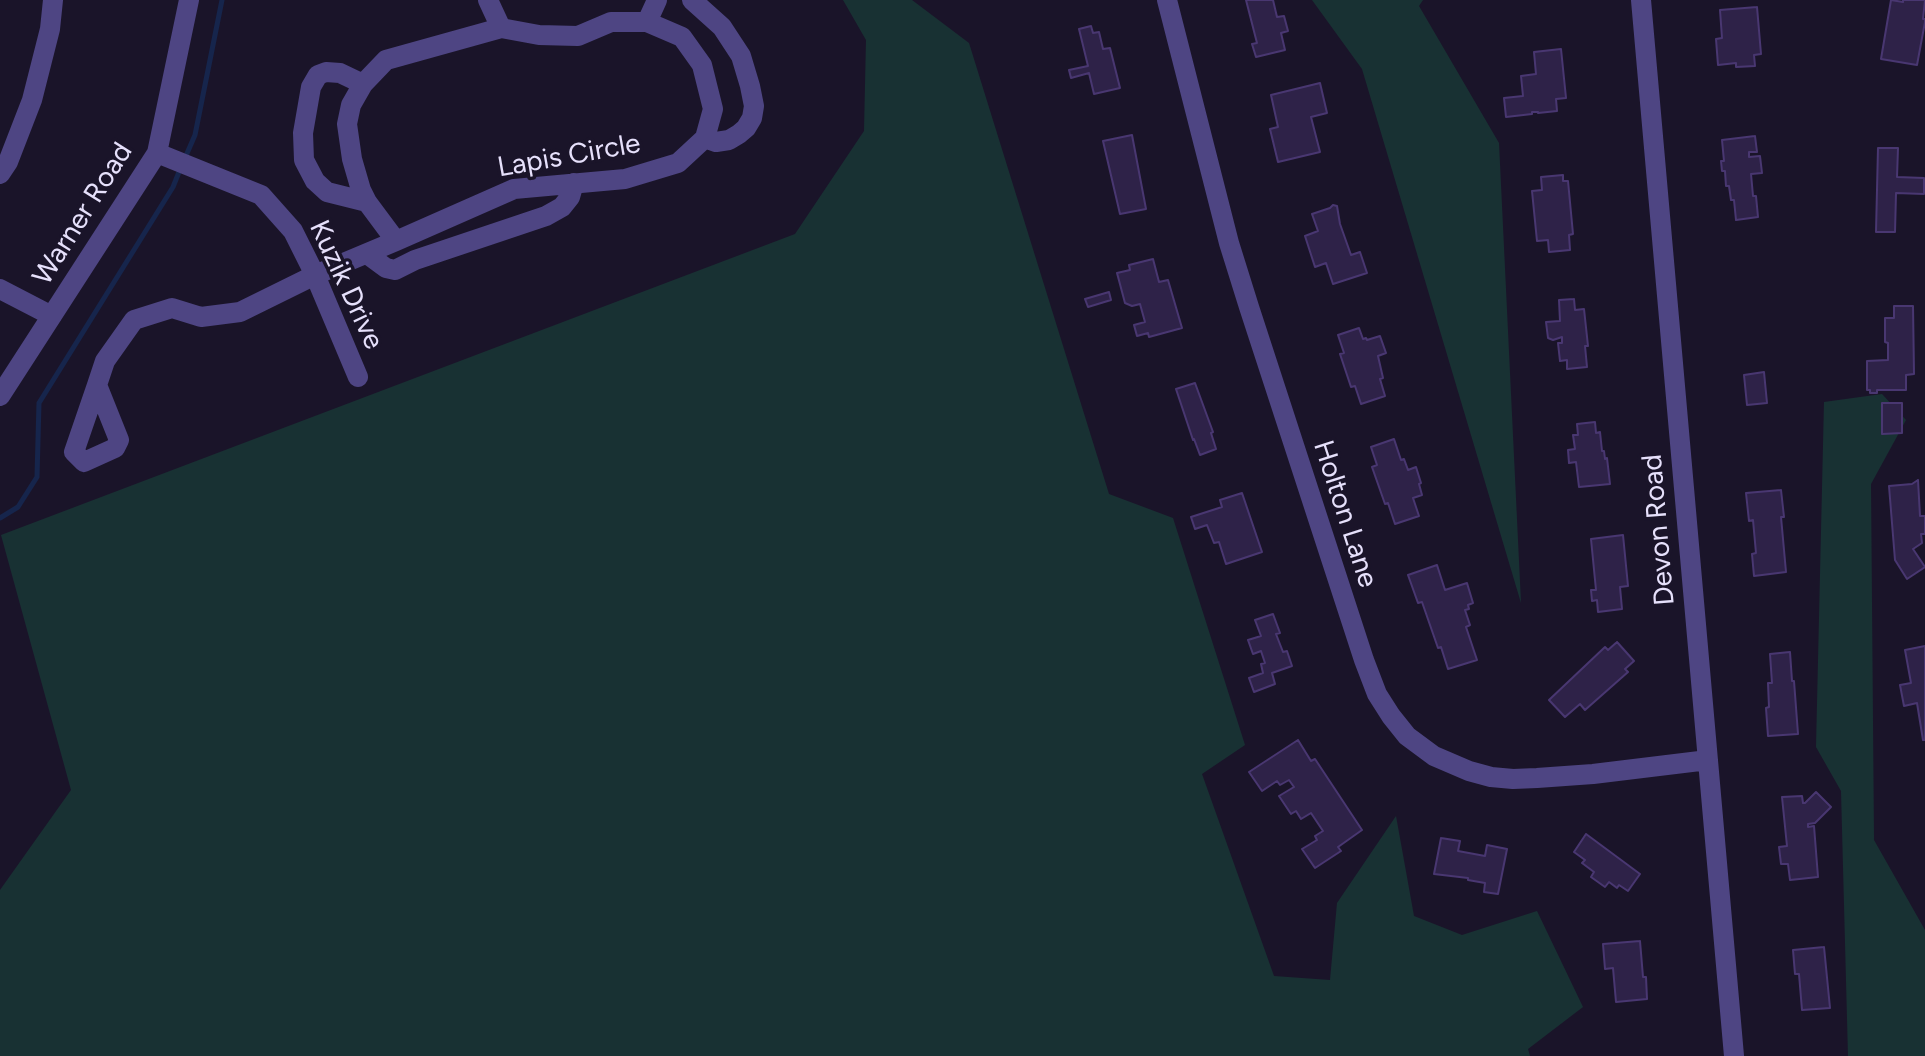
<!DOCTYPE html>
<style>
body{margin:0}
canvas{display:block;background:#1a1429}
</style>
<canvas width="1925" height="1056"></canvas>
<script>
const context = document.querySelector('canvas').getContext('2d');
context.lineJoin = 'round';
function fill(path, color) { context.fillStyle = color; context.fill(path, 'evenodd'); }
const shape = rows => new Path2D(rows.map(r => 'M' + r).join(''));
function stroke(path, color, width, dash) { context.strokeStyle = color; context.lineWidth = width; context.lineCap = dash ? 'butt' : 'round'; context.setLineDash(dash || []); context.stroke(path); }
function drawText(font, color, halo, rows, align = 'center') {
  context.font = font + ' Figtree,sans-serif'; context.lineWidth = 7; context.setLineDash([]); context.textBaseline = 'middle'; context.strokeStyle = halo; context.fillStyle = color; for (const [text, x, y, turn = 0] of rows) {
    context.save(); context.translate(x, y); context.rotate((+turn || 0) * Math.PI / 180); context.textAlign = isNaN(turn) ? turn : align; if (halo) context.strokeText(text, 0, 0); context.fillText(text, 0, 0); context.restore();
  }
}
fill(shape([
 [843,0,912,0,969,43,1109,494,1173,518,1245,745,1202,774,1274,976,1330,980,1337,903,1396,816,1414,916,1462,935,1537,911,1583,1007,1528,1049,1530,1056,0,1056,0,890,71,790,1,535,795,234,864,131,866,40],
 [1312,0,1423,0,1419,6,1499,143,1521,603,1362,69],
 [1882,394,1906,420,1871,484,1874,840,1925,930,1925,1056,1848,1056,1841,791,1816,747,1824,402]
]), '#183133');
stroke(shape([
 [185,158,195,135,222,0],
 [0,518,18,507,37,477,39,403,173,187,181,167]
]), '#16254c', 5);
const building = shape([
 [1246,0,1273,0,1277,17,1284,16,1288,31,1281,33,1285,50,1256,57,1252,44,1257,43,1246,0],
 [1891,0,1903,2,1903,0,1925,0,1923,19,1925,19,1925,22,1917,65,1881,59,1891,0],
 [1757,7,1761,54,1754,55,1755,66,1736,67,1736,63,1718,65,1716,39,1722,38,1720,10,1757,7],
 [1091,26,1093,33,1099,32,1103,49,1110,48,1120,88,1094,94,1089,73,1071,78,1069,70,1088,66,1079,29,1091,26],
 [1561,49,1566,98,1556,99,1557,111,1538,113,1538,112,1532,112,1532,114,1506,117,1504,98,1523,96,1521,76,1536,74,1534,52,1561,49],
 [1320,83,1327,113,1311,117,1320,152,1278,162,1270,129,1278,127,1271,95,1320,83],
 [1132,135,1146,209,1120,214,1103,141,1132,135],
 [1755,136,1757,152,1749,152,1749,157,1760,156,1762,173,1751,174,1753,196,1756,196,1758,217,1736,220,1734,200,1731,200,1729,186,1726,186,1725,171,1722,171,1721,161,1724,161,1722,140,1755,136],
 [1878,148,1898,148,1897,177,1924,178,1924,194,1896,193,1895,232,1876,232,1878,148],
 [1563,175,1563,181,1568,181,1573,234,1569,235,1570,250,1549,252,1548,240,1537,241,1532,191,1542,190,1541,177,1563,175],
 [1333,205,1337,206,1340,224,1351,255,1360,252,1367,273,1333,284,1326,263,1315,267,1305,236,1318,231,1312,214,1330,208,1333,205],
 [1153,259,1159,282,1168,280,1182,328,1149,337,1148,333,1137,336,1134,325,1145,322,1140,304,1132,306,1125,303,1117,273,1130,270,1129,265,1153,259],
 [1109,292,1111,300,1088,307,1085,299,1109,292],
 [1574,299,1575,310,1584,309,1588,346,1585,346,1587,367,1567,369,1567,360,1560,361,1558,343,1562,343,1562,337,1553,340,1548,338,1546,322,1560,321,1559,300,1574,299],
 [1894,306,1913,306,1914,374,1906,375,1906,390,1877,390,1877,393,1870,393,1870,390,1867,390,1867,361,1888,360,1888,343,1885,342,1885,318,1894,318,1894,306],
 [1359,328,1363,339,1366,338,1367,340,1380,336,1386,353,1378,356,1383,378,1380,379,1385,396,1361,404,1355,386,1351,387,1340,354,1344,353,1338,335,1359,328],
 [1764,372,1767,403,1747,405,1744,375,1764,372],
 [1195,383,1213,432,1211,433,1216,449,1200,455,1194,439,1193,440,1176,389,1195,383],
 [1882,403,1902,403,1902,433,1882,434,1882,403],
 [1595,422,1596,433,1600,432,1602,451,1604,451,1605,459,1607,458,1610,484,1579,487,1576,462,1569,463,1568,450,1575,449,1573,435,1578,435,1577,424,1595,422],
 [1394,439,1401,460,1404,459,1408,470,1416,467,1421,483,1419,484,1422,495,1413,498,1419,516,1395,524,1388,503,1385,504,1372,467,1377,465,1371,447,1394,439],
 [1918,480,1920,516,1925,516,1925,534,1921,534,1922,543,1913,549,1925,567,1907,579,1895,560,1889,486,1912,484,1918,480],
 [1781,490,1784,517,1781,517,1786,572,1754,576,1752,554,1756,553,1753,520,1749,521,1746,493,1781,490],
 [1242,493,1262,552,1226,564,1219,542,1214,543,1207,525,1195,529,1191,517,1222,507,1220,500,1242,493],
 [1623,535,1628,586,1620,587,1622,609,1598,612,1597,600,1592,601,1591,590,1596,590,1591,539,1623,535],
 [1437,565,1445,590,1467,583,1473,603,1468,605,1469,609,1465,610,1470,625,1466,627,1477,660,1448,669,1441,647,1438,648,1422,602,1418,603,1408,575,1437,565],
 [1273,614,1280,633,1276,634,1283,652,1287,651,1292,666,1272,673,1275,684,1254,692,1249,678,1263,673,1261,664,1265,663,1261,651,1253,654,1248,640,1261,636,1255,620,1273,614],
 [1617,642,1634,661,1625,669,1628,672,1585,710,1580,704,1565,717,1549,700,1605,647,1608,650,1617,642],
 [1925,646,1925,740,1923,740,1917,703,1904,706,1900,685,1911,683,1905,650,1925,646],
 [1790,652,1792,681,1794,681,1798,734,1768,736,1766,708,1769,707,1768,683,1772,683,1770,654,1790,652],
 [1298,740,1311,761,1315,759,1362,830,1338,847,1341,851,1315,868,1302,849,1317,840,1315,836,1323,831,1311,813,1301,819,1296,811,1291,814,1279,796,1294,787,1289,780,1280,785,1277,781,1262,791,1249,772,1298,740],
 [1816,792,1831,807,1815,823,1808,824,1808,827,1814,826,1818,877,1790,880,1788,864,1781,864,1779,847,1787,846,1782,797,1802,796,1803,803,1805,803,1816,792],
 [1586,834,1640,874,1628,891,1619,885,1617,888,1609,882,1605,887,1591,877,1594,872,1582,863,1585,860,1574,852,1586,834],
 [1441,838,1460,841,1458,851,1485,856,1487,845,1507,849,1498,894,1484,892,1485,883,1468,880,1468,878,1434,874,1441,838],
 [1640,941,1643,977,1646,977,1647,999,1616,1002,1613,968,1605,969,1603,944,1640,941],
 [1824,947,1830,1008,1802,1010,1799,974,1795,974,1793,950,1824,947]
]);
fill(building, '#2e2248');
stroke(building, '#493771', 2);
stroke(shape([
 [488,0,501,28],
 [692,0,722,27,741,56,750,86,754,106,752,118,746,128,739,134,729,140,716,142,705,138],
 [1167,0,1229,243,1249,307,1364,660,1377,694,1391,716,1407,736,1434,756,1469,771,1491,777,1513,779,1537,778,1593,774,1708,760],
 [1641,0,1734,1056],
 [647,22,657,0],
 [363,84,340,73,326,72,318,75,311,87,303,133,304,160,315,181,327,192,367,202],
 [157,153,261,195,293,231,315,275,358,377],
 [0,174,8,162,32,100,50,29,53,0],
 [367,254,386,268,395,270,415,260,546,216,562,207,570,197,574,183],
 [0,289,52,316],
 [97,385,119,440,115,448,84,462,74,452,97,385,105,361,134,320,172,308,201,317,240,312,315,275,396,241,514,189,625,179,678,163,705,138,713,109,702,65,682,37,647,22,611,22,578,36,539,35,501,28,386,60,363,84,351,105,347,124,352,159,361,190,367,202,396,241],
 [0,396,157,153,189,0]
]), '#4e4583', 20);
drawText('28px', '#e6e0fb', '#1a1429', [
 ["Lapis Circle",569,156,-10],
 ["Warner Road",83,214,-58],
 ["Kuzik Drive",346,285,65],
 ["Holton Lane",1345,514,72],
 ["Devon Road",1659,530,-95]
]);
</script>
